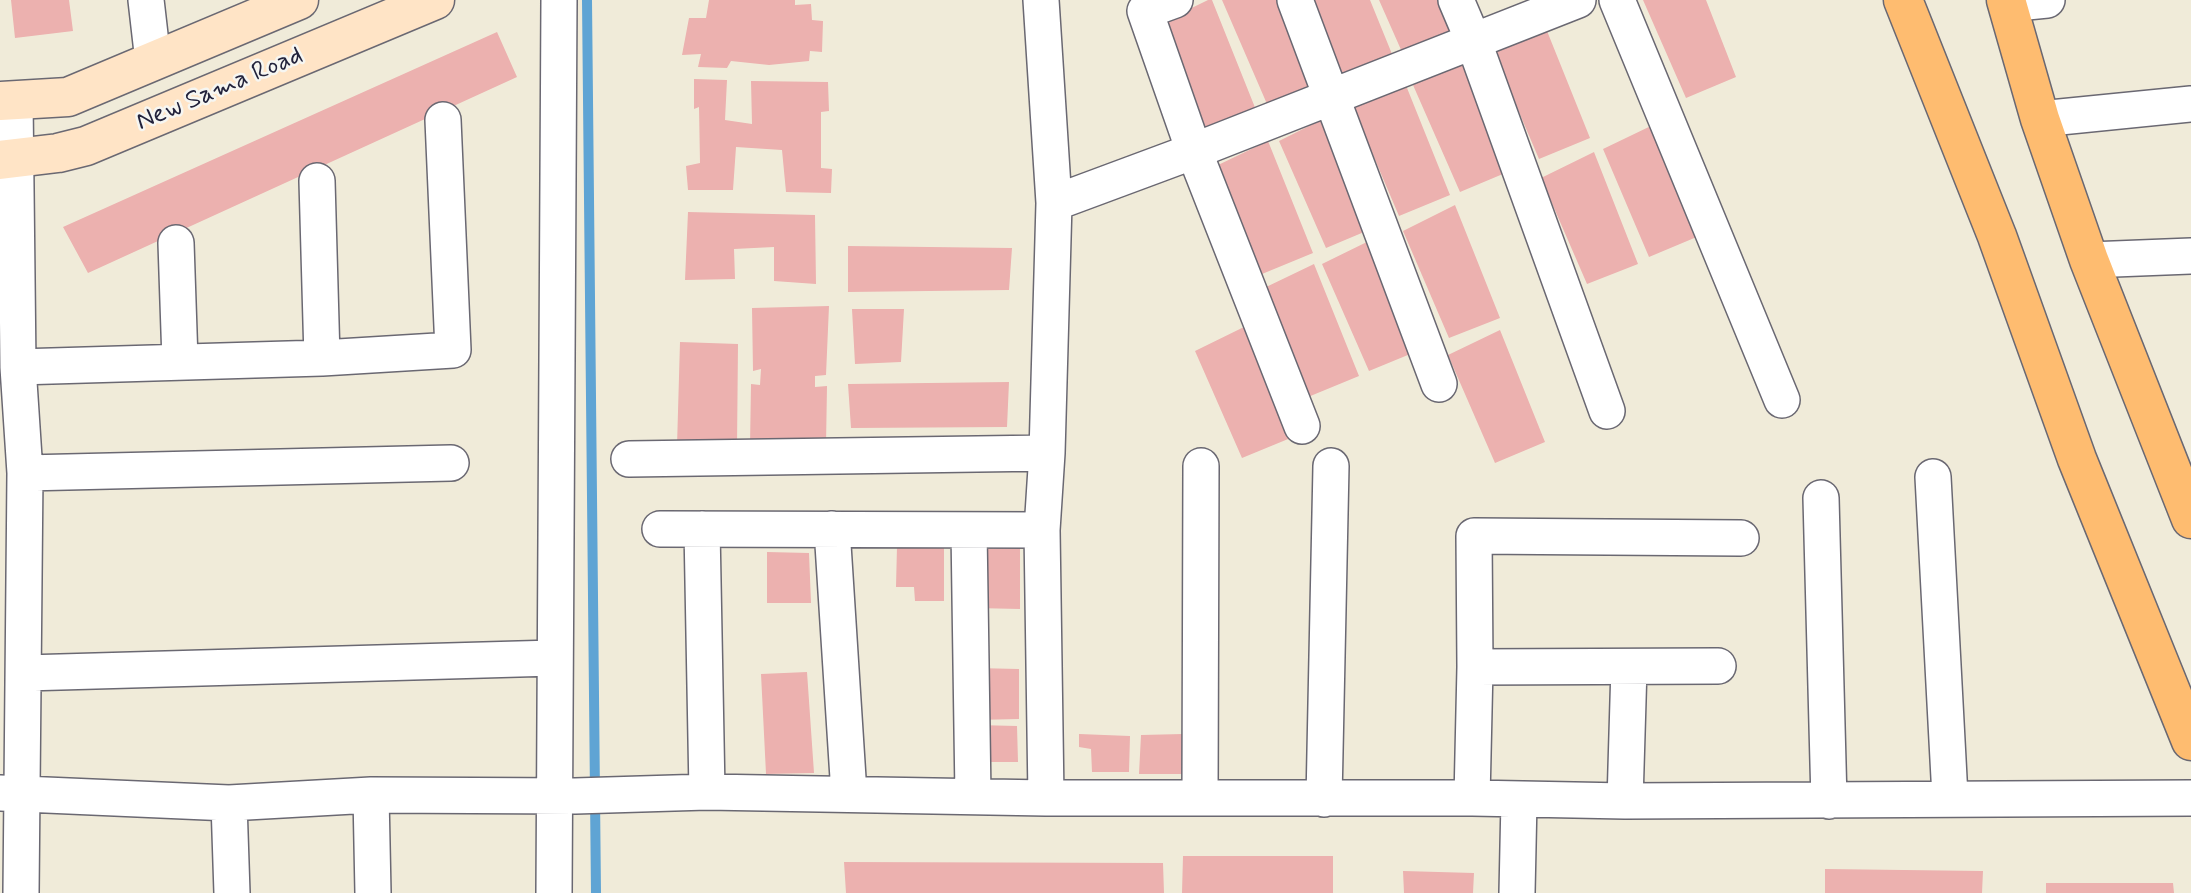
<!DOCTYPE html>
<style>
body{margin:0}
canvas{display:block;background:#f0ebd9}
</style>
<canvas width="2191" height="893"></canvas>
<script>
const context = document.querySelector('canvas').getContext('2d');
context.lineJoin = 'round';
const shape = rows => new Path2D(rows.map(r => 'M' + r).join(''));
function stroke(path, color, width, dash) { context.strokeStyle = color; context.lineWidth = width; context.lineCap = dash ? 'butt' : 'round'; context.setLineDash(dash || []); context.stroke(path); }
function fill(path, color) { context.fillStyle = color; context.fill(path, 'evenodd'); }
function drawText(font, color, halo, rows, align = 'center') {
  context.font = font + ' Mynerve,sans-serif'; context.lineWidth = 5; context.setLineDash([]); context.textBaseline = 'middle'; context.strokeStyle = halo; context.fillStyle = color; for (const [text, x, y, turn = 0] of rows) {
    context.save(); context.translate(x, y); context.rotate((+turn || 0) * Math.PI / 180); context.textAlign = isNaN(turn) ? turn : align; if (halo) context.strokeText(text, 0, 0); context.fillText(text, 0, 0); context.restore();
  }
}
stroke(shape([
 [587,0,596,893]
]), '#5fa4d4', 10);
fill(shape([
 [11,0,69,0,73,31,15,38],
 [709,0,795,0,795,5,811,4,812,20,823,21,822,52,810,51,809,61,769,65,731,61,727,68,698,67,701,54,682,55,689,18,706,18],
 [1208,0,1212,0,1256,110,1206,131,1159,24],
 [1222,0,1285,0,1318,83,1267,104],
 [1308,0,1370,0,1392,54,1341,75],
 [1379,0,1440,0,1453,31,1402,52],
 [1643,0,1706,0,1736,77,1686,98],
 [1545,26,1590,138,1539,159,1493,51],
 [497,32,517,77,88,273,63,227],
 [1465,59,1510,171,1460,192,1413,85],
 [694,79,727,80,725,120,752,124,751,81,828,82,829,111,821,112,821,168,832,169,831,193,786,192,782,150,736,147,733,190,688,190,686,166,700,163,699,107,694,109],
 [1405,83,1450,195,1399,216,1353,108],
 [1331,115,1376,227,1326,248,1279,141],
 [1655,124,1699,236,1649,257,1603,149],
 [1268,141,1313,253,1262,274,1216,166],
 [1594,152,1638,264,1587,284,1541,178],
 [1455,205,1500,318,1449,338,1403,231],
 [688,212,815,215,816,284,774,281,774,247,734,249,735,279,685,280],
 [1375,238,1420,350,1369,371,1322,264],
 [848,246,1012,248,1009,290,848,292],
 [1314,264,1359,376,1308,397,1262,289],
 [829,306,826,375,815,376,815,387,827,386,826,445,750,446,751,384,760,385,761,369,753,371,752,308],
 [852,309,904,309,901,362,855,364],
 [1248,325,1293,437,1242,458,1195,351],
 [1500,330,1545,442,1495,463,1448,355],
 [680,342,738,344,737,447,677,446],
 [1009,382,1007,427,851,428,848,384],
 [897,546,944,547,944,601,915,601,914,587,896,587],
 [1020,548,1020,609,975,608,973,549],
 [767,552,809,553,811,603,767,603],
 [975,668,1019,669,1019,719,975,720],
 [807,672,814,773,766,774,761,674],
 [977,725,1017,726,1018,762,978,762],
 [1079,734,1130,736,1129,772,1092,772,1091,749,1079,747],
 [1183,734,1183,774,1139,774,1141,735],
 [1183,856,1333,856,1333,893,1182,893],
 [844,862,1163,863,1164,893,846,893],
 [1825,869,1983,871,1982,893,1825,893],
 [1403,871,1474,873,1473,893,1404,893],
 [2046,883,2173,883,2174,893,2046,893]
]), '#ecb1af');
const street = shape([
 [146,0,153,61],
 [1041,0,1054,203,1047,453,1042,530,1046,798],
 [1175,0,1145,11,1194,151,1302,426],
 [1295,0,1439,384],
 [1456,0,1473,40,1607,411],
 [1617,0,1782,400],
 [2007,4,2047,0],
 [15,100,18,367,25,473,21,893],
 [2040,119,2191,104],
 [317,181,322,358],
 [1054,203,1194,151,1578,0],
 [176,243,180,361],
 [2089,260,2191,256],
 [18,367,322,358,453,350,443,120],
 [629,459,1047,453],
 [25,473,451,463],
 [1933,477,1950,797],
 [1821,498,1829,801],
 [660,529,1042,530],
 [702,529,707,792],
 [832,529,849,794],
 [969,530,973,796],
 [1475,667,1718,666],
 [25,673,554,658],
 [0,793,229,803,371,795,575,796,707,792,1046,798,1472,798,1625,801,2191,798],
 [371,795,373,893],
 [1200,798,1201,466],
 [1472,798,1475,667,1474,536,1741,538],
 [1324,799,1331,466],
 [1625,801,1629,667],
 [229,803,232,893],
 [554,893,559,0],
 [1517,893,1519,800]
]);
const secondary = shape([
 [0,101,68,97,299,0],
 [0,160,58,153,86,146,435,0]
]);
const highway = shape([
 [1903,0,1997,236,2077,459,2191,741],
 [2006,0,2040,119,2089,260,2191,519]
]);
stroke(street, '#6a6872', 38);
stroke(secondary, '#6a6872', 41);
stroke(highway, '#6a6872', 41);
stroke(street, '#fff', 35);
stroke(secondary, '#ffe4c6', 38);
stroke(highway, '#febc70', 38);
drawText('26px', '#22223b', '#f6f6f2', [
 ["New Sama Road",220,90,-23]
]);
</script>
